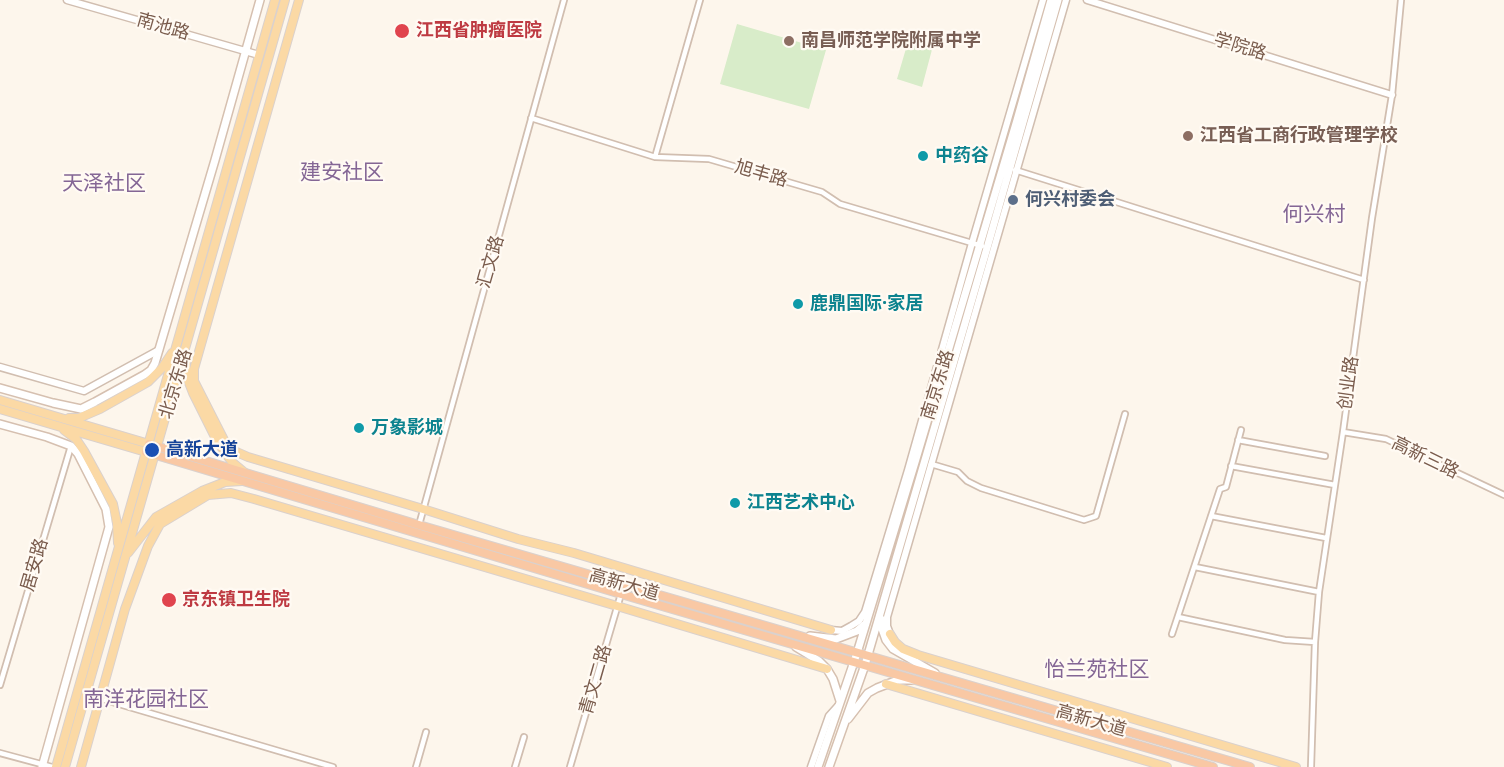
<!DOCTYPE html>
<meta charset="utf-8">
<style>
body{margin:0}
canvas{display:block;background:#fdf6ec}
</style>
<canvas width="1504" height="767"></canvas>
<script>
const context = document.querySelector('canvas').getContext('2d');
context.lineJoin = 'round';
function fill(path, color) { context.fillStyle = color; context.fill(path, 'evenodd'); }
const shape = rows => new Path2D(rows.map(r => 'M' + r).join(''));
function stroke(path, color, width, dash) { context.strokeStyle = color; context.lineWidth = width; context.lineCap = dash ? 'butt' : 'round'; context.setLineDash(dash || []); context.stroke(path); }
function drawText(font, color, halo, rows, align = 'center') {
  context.font = font + ' "Open Sans","Noto Sans SC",sans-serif'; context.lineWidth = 4.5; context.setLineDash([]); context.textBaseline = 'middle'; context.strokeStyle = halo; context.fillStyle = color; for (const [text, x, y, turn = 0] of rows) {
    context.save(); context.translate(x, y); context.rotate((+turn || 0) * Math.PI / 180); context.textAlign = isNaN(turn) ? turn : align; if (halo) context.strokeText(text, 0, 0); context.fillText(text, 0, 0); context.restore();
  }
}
fill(shape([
 [737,24,826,50,809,109,720,84],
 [910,35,934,42,922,87,897,79]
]), '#d8ecc9');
const minor = shape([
 [531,118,655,157,709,159,822,192,840,204,982,246],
 [655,157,700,0],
 [1015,170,1364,280],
 [1343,432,1386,439,1504,495],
 [1238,440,1325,456],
 [931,464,958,472,967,481,981,488,1084,520,1096,516,1125,414],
 [1231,466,1335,485],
 [1211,516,1326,538],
 [419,525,564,0],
 [1195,567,1319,592],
 [1178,617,1285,640,1315,642],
 [1172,634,1220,489,1226,487,1241,430],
 [0,685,71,446],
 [85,694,333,767],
 [0,753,52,767],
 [416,767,426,732],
 [515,767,524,737],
 [570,767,621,594],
 [1311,767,1315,642,1319,592,1343,432,1372,218,1392,95,1401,0]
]);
const tertiary = shape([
 [67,0,259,55],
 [1087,0,1392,95],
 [0,367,84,391,159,350],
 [831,630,842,631,851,626,859,621,865,612,908,470,972,243,1043,0],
 [890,634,887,626,887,617,1066,0],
 [811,767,829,716,838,706]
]);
const secondary = shape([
 [0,388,53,403,81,409,95,402,144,375,151,370,155,363,215,160,260,0],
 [0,424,47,437,71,446,78,454,106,509,109,527,42,767],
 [881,619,881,626,886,640,893,649,935,673],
 [810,636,836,639,857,631,864,625],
 [796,647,819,661,827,669,833,679,840,701],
 [848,719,868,693,877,688,898,680,912,680],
 [818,767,857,653,916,459,1017,120,1051,0],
 [829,767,865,665,987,248,1058,0]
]);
const primary = shape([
 [299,0,194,369,194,381,224,440,232,450,248,457,423,509,518,539,574,553,831,630],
 [186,357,186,375,193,393,218,443,232,462,244,472],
 [0,400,149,444],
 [0,409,146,452],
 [69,418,79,418,100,409,148,382,162,368,172,353],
 [64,430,76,439,84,451,113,504,117,523,118,543],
 [128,553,156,517,202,491,225,482,242,481],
 [890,634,895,642,903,649,918,655,1296,767],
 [886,684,1167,767],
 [56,767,275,0],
 [65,767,285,0],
 [81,767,125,609,148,546,160,524,208,495,231,493,254,499,617,606,827,669]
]);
const trunk = shape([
 [149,444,419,525,1250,767],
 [146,452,621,594,1213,767]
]);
stroke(minor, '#d1beb0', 8);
stroke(tertiary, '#d1beb0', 9);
stroke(secondary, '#d6c0b0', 10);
stroke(primary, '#dad1cd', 10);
stroke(trunk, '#dad1cd', 10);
stroke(minor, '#fff', 4.5);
stroke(tertiary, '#fff', 6);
stroke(secondary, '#fff', 7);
stroke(primary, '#fbd9a5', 8);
stroke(trunk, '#f9c8a4', 8);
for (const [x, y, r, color] of [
 [402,31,8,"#e0444e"],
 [789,41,6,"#8d6e63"],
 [1188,136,6,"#8d6e63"],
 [923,156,6,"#0f9aa8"],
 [1013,200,6,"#5c6f8a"],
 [798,304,6,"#0f9aa8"],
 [359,428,6,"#0f9aa8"],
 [152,450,8,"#1a4fb4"],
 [735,503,6,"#0f9aa8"],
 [169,600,8,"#e0444e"]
]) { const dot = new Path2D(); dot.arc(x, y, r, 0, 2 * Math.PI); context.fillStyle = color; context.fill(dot); stroke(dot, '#fffaf3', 2); }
drawText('18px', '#7a5c4d', '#fffaf3', [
 ["南池路",163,27,16],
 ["学院路",1240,47,17],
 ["旭丰路",761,174,16],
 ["汇文路",491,262,-74],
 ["创业路",1349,383,-82],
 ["北京东路",176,384,-73],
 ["南京东路",938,385,-73],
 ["高新三路",1425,458,26],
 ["居安路",35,565,-74],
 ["高新大道",624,585,16],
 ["青文二路",596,680,-74],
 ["高新大道",1091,721,16]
]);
drawText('bold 18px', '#be3a42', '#fffaf3', [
 ["江西省肿瘤医院",416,31],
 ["京东镇卫生院",182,600]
], 'left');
drawText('bold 18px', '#785e54', '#fffaf3', [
 ["南昌师范学院附属中学",801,41],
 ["江西省工商行政管理学校",1200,136]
], 'left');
drawText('bold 18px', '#0d838f', '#fffaf3', [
 ["中药谷",935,156],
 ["鹿鼎国际·家居",810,304],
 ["万象影城",371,428],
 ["江西艺术中心",747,503]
], 'left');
drawText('bold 18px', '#4e5e75', '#fffaf3', [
 ["何兴村委会",1025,200]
], 'left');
drawText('bold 18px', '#164399', '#fffaf3', [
 ["高新大道",166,450]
], 'left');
drawText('21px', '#846695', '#fffaf3', [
 ["建安社区",342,173],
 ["天泽社区",104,184],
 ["何兴村",1314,215],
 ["怡兰苑社区",1097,670],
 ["南洋花园社区",146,700]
]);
</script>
